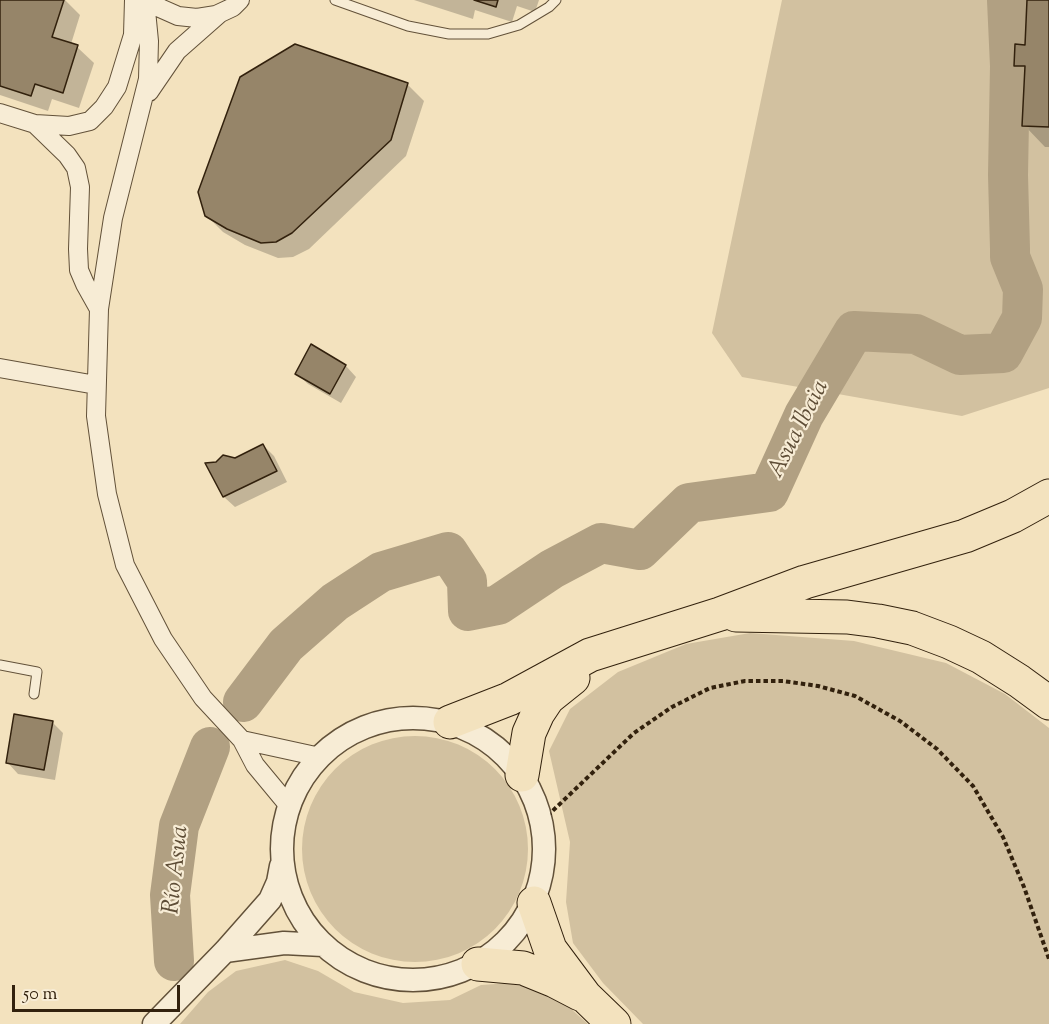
<!DOCTYPE html>
<meta charset="utf-8">
<style>
body{margin:0}
#map{position:relative;width:1049px;height:1024px;overflow:hidden;background:#f3e2be;font-family:"Sorts Mill Goudy",serif}
canvas{display:block}
.scale{position:absolute;left:12px;top:985px;width:168px;height:27px;box-sizing:border-box;border:3px solid #32210d;border-top:0;padding-left:8px;font-size:18px;line-height:21px;white-space:nowrap;color:#32210d;-webkit-text-stroke:4px #f7ecd5;paint-order:stroke}
</style>
<div id="map">
<canvas width="1049" height="1024"></canvas>
<div class="scale">50 m</div>
</div>
<script>
const context = document.querySelector('canvas').getContext('2d');
context.lineJoin = 'round';
function fill(path, color) { context.fillStyle = color; context.fill(path, 'evenodd'); }
const shape = rows => new Path2D(rows.map(r => 'M' + r).join(''));
function stroke(path, color, width, dash) { context.strokeStyle = color; context.lineWidth = width; context.lineCap = dash ? 'butt' : 'round'; context.setLineDash(dash || []); context.stroke(path); }
function drawText(font, color, halo, rows, align = 'center') {
  context.font = font + ' "Sorts Mill Goudy",serif'; context.lineWidth = 4.5; context.setLineDash([]); context.textBaseline = 'middle'; context.strokeStyle = halo; context.fillStyle = color; for (const [text, x, y, turn = 0] of rows) {
    context.save(); context.translate(x, y); context.rotate((+turn || 0) * Math.PI / 180); context.textAlign = isNaN(turn) ? turn : align; if (halo) context.strokeText(text, 0, 0); context.fillText(text, 0, 0); context.restore();
  }
}
fill(shape([
 [782,0,1049,0,1049,388,962,416,742,377,712,333],
 [750,633,854,641,946,663,1005,694,1049,728,1049,1024,643,1024,603,983,573,943,566,902,570,842,549,751,570,709,618,672,686,644],
 '302 849a113 113 0 1 1 226 0a113 113 0 1 1-226 0Z',
 [285,960,318,971,354,992,403,1003,450,1000,481,985,510,983,551,991,588,1024,180,1024,208,992,236,971]
]), '#d2c1a0');
fill(shape([
 [0,0,65,0,80,15,71,44,77,47,94,63,79,108,52,99,48,111,0,95],
 [414,0,539,0,535,12,517,6,512,22,475,10,473,19],
 [1029,0,1049,0,1049,147,1045,147,1024,125,1026,75,1016,65,1027,46],
 [407,84,424,101,406,156,309,249,293,257,278,258,245,245,223,232,206,215],
 [311,346,346,366,356,377,341,403,308,384,297,374],
 [263,445,274,456,287,482,235,507,224,497,207,464,235,459],
 [52,722,63,733,55,780,18,774,8,763]
]), '#0003');
stroke(shape([
 [243,702,286,645,335,602,381,572,448,552,467,581,468,611,498,605,552,569,601,543,640,550,689,503,769,492,804,415,854,331,916,334,960,355,1003,353,1022,318,1023,289,1010,257,1010,249,1008,175,1010,66,1007,0],
 [174,961,170,895,179,826,210,747]
]), '#b1a082', 40);
const building = shape([
 [0,0,64,0,52,37,78,45,63,93,35,84,31,96,0,86,0,0],
 [474,0,498,0,496,7,474,0],
 [1027,0,1049,0,1049,127,1022,126,1025,66,1014,66,1015,44,1025,45,1027,0],
 [295,44,408,83,391,140,292,233,276,242,261,243,227,229,205,216,198,192,240,77,295,44],
 [311,344,346,365,330,394,295,374,311,344],
 [263,444,277,471,223,497,205,463,216,462,223,455,235,458,263,444],
 [14,714,53,721,44,770,6,763,14,714]
]);
fill(building, '#968569');
stroke(building, '#32210d', 1.5);
const service = shape([
 [335,0,408,26,449,34,488,34,519,25,549,7,556,0],
 [0,665,37,672,34,694]
]);
const minor = shape([
 [145,0,149,41,148,79,113,218,99,309,96,416,107,494,125,565,163,639,203,698,242,740,255,765,289,806],
 [151,0,160,8,178,16,197,18,216,15,233,7,240,0],
 [149,92,177,51,219,14],
 [0,113,35,124,69,126,90,121,104,107,117,87,133,35,134,0],
 [35,124,67,155,76,168,80,187,78,249,79,270,85,284,99,309],
 [0,368,96,385],
 [242,740,320,757]
]);
const tertiary = shape([
 '282 849a131 131 0 1 1 262 0a131 131 0 1 1-262 0Z',
 [225,951,284,943,323,945],
 [154,1024,225,951,270,900,278,882,281,866]
]);
const motorway = shape([
 [736,615,847,617,878,621,912,628,949,642,981,657,1019,681,1049,703],
 [450,722,509,699,590,655,720,614,805,582,965,536,1013,516,1049,496],
 [522,775,529,733,538,713,548,698,573,678],
 [534,903,550,949,585,996,614,1024],
 [478,964,523,968,555,981,580,994]
]);
stroke(service, '#625139', 11);
stroke(minor, '#625139', 20);
stroke(tertiary, '#625139', 25);
stroke(motorway, '#32210d', 35);
stroke(shape([
 [542,821,634,733,672,707,710,688,745,681,783,681,818,686,855,696,900,721,937,749,973,786,1003,837,1024,887,1049,959]
]), '#32210d', 4, [4.5, 3]);
stroke(service, '#f7ecd5', 9);
stroke(minor, '#f7ecd5', 18);
stroke(tertiary, '#f7ecd5', 22);
stroke(motorway, '#f3e2be', 33);
drawText('italic 24px', '#5e4d36', '#f7ecd5', [
 ["Asua Ibaia",800,430,-63],
 ["Río Asua",178,870,-84]
]);
</script>
